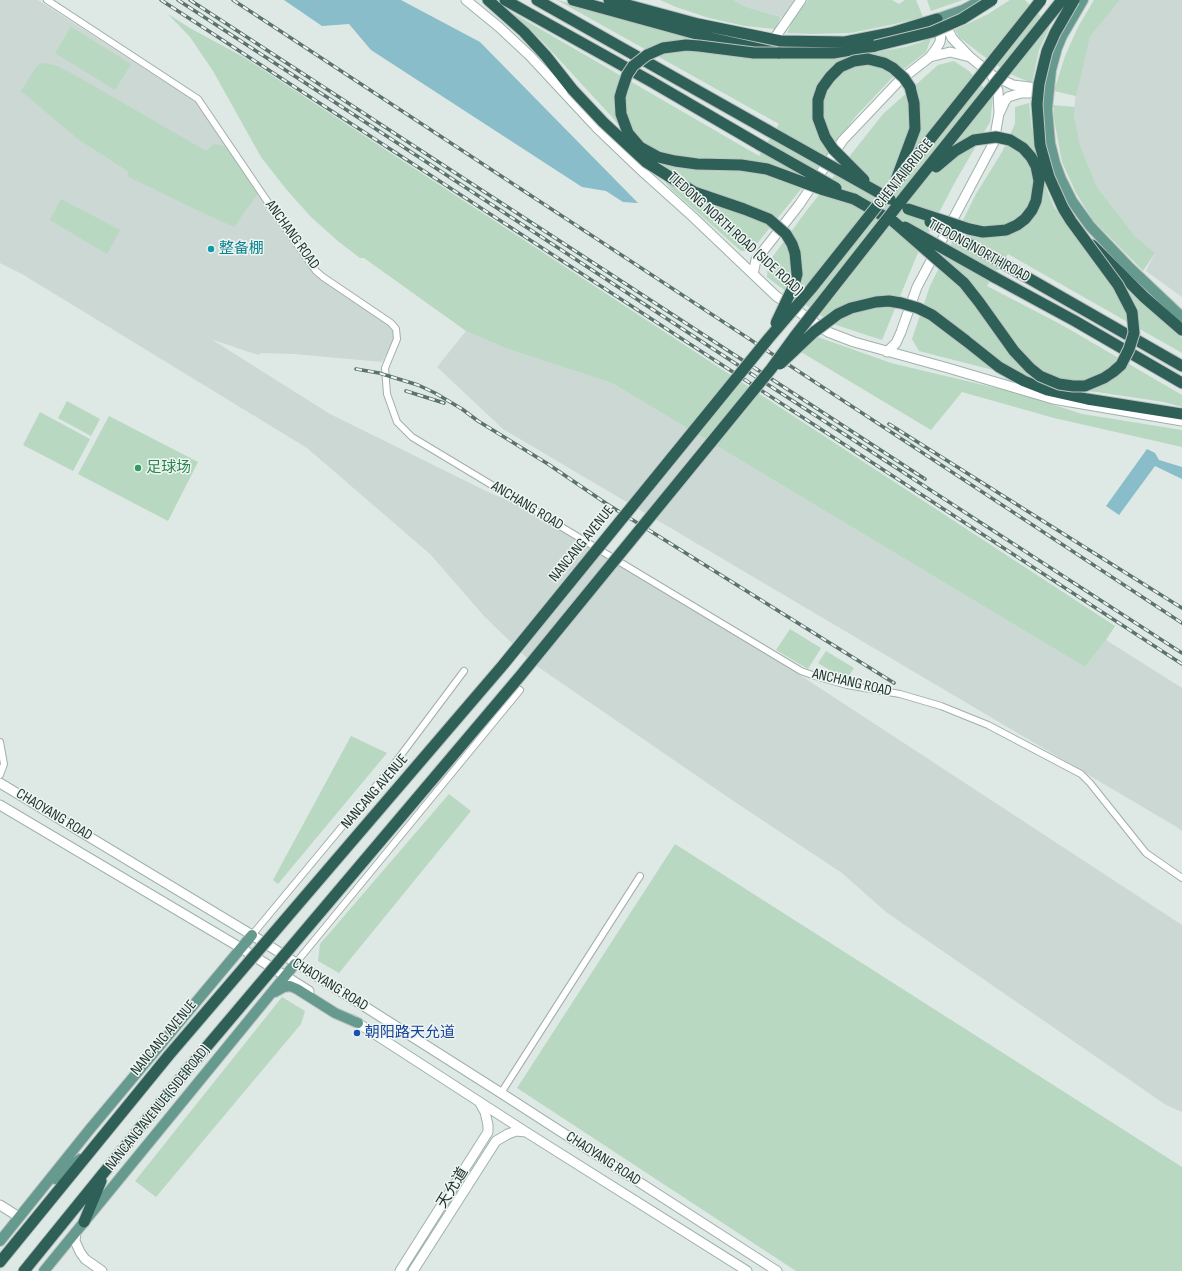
<!DOCTYPE html>
<meta charset="utf-8">
<style>
body{margin:0}
canvas{display:block;background:#dee8e4}
</style>
<canvas width="1182" height="1271"></canvas>
<script>
const context = document.querySelector('canvas').getContext('2d');
context.lineJoin = 'round';
function fill(path, color) { context.fillStyle = color; context.fill(path, 'evenodd'); }
const shape = rows => new Path2D(rows.map(r => 'M' + r).join(''));
function stroke(path, color, width, dash) { context.strokeStyle = color; context.lineWidth = width; context.lineCap = dash ? 'butt' : 'round'; context.setLineDash(dash || []); context.stroke(path); }
function drawText(font, color, halo, rows, align = 'center') {
  context.font = font + ' "Sofia Sans Condensed","Noto Sans SC",sans-serif'; context.lineWidth = 3; context.setLineDash([]); context.textBaseline = 'middle'; context.strokeStyle = halo; context.fillStyle = color; for (const [text, x, y, turn = 0] of rows) {
    context.save(); context.translate(x, y); context.rotate((+turn || 0) * Math.PI / 180); context.textAlign = isNaN(turn) ? turn : align; if (halo) context.strokeText(text, 0, 0); context.fillText(text, 0, 0); context.restore();
  }
}
fill(shape([
 [0,0,38,0,196,102,314,275,386,323,393,331,395,338,382,362,294,354,261,353,258,355,211,339,330,414,488,492,554,520,641,571,1182,925,1182,1112,1166,1105,886,912,842,873,732,800,531,662,484,616,430,554,307,448,22,274,0,263],
 [733,0,809,0,793,20,746,7],
 [1120,0,1182,0,1182,297,1146,271,1155,253,1135,236,1097,187,1080,145,1074,115,1076,89,1090,37],
 [466,331,508,349,612,383,1085,667,1106,640,1182,688,1182,831,1175,826,503,429,437,367]
]), '#ccd8d3');
fill(shape([
 [557,0,694,38,737,56,760,59,832,58,870,53,905,47,922,42,932,36,926,52,892,78,856,116,802,188,751,251,741,251,671,189,612,117,543,42,511,12,759,156,779,124],
 [660,0,733,0,746,7,781,17,775,29,745,26,709,18,676,7],
 [809,0,892,0,899,4,905,0,916,0,923,17,890,25,850,33,812,34,787,33,793,20],
 [927,0,963,0,931,11],
 [1010,0,1025,0,1050,26,1039,50,1032,83,1010,74,982,55,959,37,955,30,988,14],
 [1094,0,1120,0,1090,37,1076,96,1054,91,1065,56,1078,27],
 [168,14,190,28,245,58,1115,626,1106,640,1085,667,612,383,508,349,466,331,364,258,360,258,339,242,311,217,286,189,261,157,213,71,190,37],
 [71,27,131,64,115,90,55,53],
 [954,61,969,71,993,98,990,122,955,182,917,255,882,340,833,324,780,287,767,277,768,263,807,210,883,114,938,65],
 [41,63,55,65,75,75,206,151,214,144,225,146,258,193,234,227,201,212,127,176,129,172,78,139,21,91,37,66],
 [1029,103,1032,130,1047,190,1054,207,1081,244,1136,298,1182,338,1182,353,1008,254,987,286,1062,325,1182,395,1182,407,1164,402,1097,392,1075,390,985,368,919,351,912,339,930,286,976,194,1002,152,1015,124,1015,107],
 [1053,105,1075,107,1074,115,1080,145,1097,187,1135,236,1155,253,1143,271,1092,219,1076,193,1062,162,1054,119],
 [61,199,120,230,107,254,50,220],
 [815,336,891,363,1017,393,1082,414,1182,430,1182,447,1054,418,962,392,931,430,801,352],
 [67,401,100,419,91,436,58,418],
 [40,412,90,439,73,471,23,445],
 [109,416,198,462,168,521,78,474],
 [790,629,821,648,808,669,776,650],
 [826,651,854,668,846,680,818,663],
 [351,736,387,753,278,884,273,880],
 [449,794,471,811,339,973,318,961,320,944],
 [675,844,1182,1167,1182,1271,796,1271,517,1088],
 [282,997,305,1011,301,1024,156,1197,135,1181]
]), '#b8d8c2');
fill(shape([
 [284,0,401,0,480,42,638,203,623,202,606,191,582,187,371,50,349,24,322,26],
 [1147,449,1155,453,1159,460,1182,467,1182,479,1155,466,1119,515,1106,506]
]), '#89bdca');
const street = shape([
 [47,0,198,99,284,226,316,271,323,277,391,323,396,329,397,339,385,368,387,394,397,422,412,437,801,671,815,676,847,685,900,694,941,706,988,725,1081,774,1090,783,1146,853,1182,878],
 [0,742,4,764,0,775],
 [252,935,395,763,464,671],
 [295,964,520,690],
 [501,1093,640,876]
]);
const secondary = shape([
 [466,0,499,27,530,56,597,128,644,173,693,217,776,296,828,332,854,342,948,368,1053,399,1182,421],
 [944,21,952,38,970,57],
 [774,39,801,0],
 [994,76,1013,85,1045,89],
 [1000,112,1005,101,1008,97,1021,93,1029,93],
 [753,274,756,260,799,205,843,140,898,82,930,57,936,49,940,42,941,34,939,23],
 [887,352,896,343,901,332,917,287,994,142,999,113,998,91,994,80,991,74,970,57,950,52,930,57],
 [0,783,252,935,501,1093,777,1271],
 [0,805,241,948,309,991],
 [353,1020,526,1132,747,1271],
 [0,1205,19,1217],
 [76,1232,75,1241,80,1252,85,1259,102,1271],
 [400,1271,488,1132,488,1125,485,1112,480,1103],
 [413,1271,496,1141,508,1134,516,1131,526,1132]
]);
const primary = shape([
 [1083,0,1062,36,1057,48,1051,70,1047,109,1050,143,1055,163,1061,179,1072,201,1090,226,1129,267,1182,317],
 [937,19,963,10,982,0],
 [275,992,284,987,290,986,297,989,335,1013,358,1023],
 [55,1179,80,1159],
 [0,1241,90,1129,252,935],
 [44,1271,295,964]
]);
const highway = shape([
 [488,0,524,32,546,56,572,89],
 [505,0,652,82,760,145],
 [537,0,769,131],
 [573,0,711,38,778,53,833,53,875,46],
 [609,0,698,24,781,41,845,42,891,33,937,19],
 [896,180,915,129,914,103,910,87],
 [854,199,894,222],
 [1092,245,1144,297,1182,330],
 [1002,263,1182,366],
 [994,277,1075,321,1182,383],
 [965,340,999,367,1024,381,1047,390,1087,399,1182,414],
 [84,1222,101,1181],
 [0,1262,169,1055],
 [24,1271,187,1070]
]);
stroke(street, '#a2afab', 8);
stroke(secondary, '#9eb3ac', 11);
stroke(primary, '#bcc3c1', 12);
stroke(highway, '#bcc3c1', 13);
stroke(street, '#fff', 6);
stroke(secondary, '#fff', 9);
stroke(primary, '#669a8f', 10);
stroke(highway, '#2f6058', 11);
const rail = shape([
 [161,0,1182,664],
 [178,0,770,386,1182,653],
 [190,0,925,479],
 [233,0,1182,623],
 [356,369,379,373,418,385,435,393,462,409,478,421,548,464,607,504,894,683],
 [406,391,444,403],
 [889,424,1078,543,1182,608]
]);
stroke(rail, '#5b726d', 3.5);
stroke(rail, '#eef5f2', 2, [6]);
const highwayBridge = shape([
 [875,46,932,32,962,19,992,0],
 [778,53,754,53,699,46,686,45,663,48,647,55,633,66,627,75,622,90,620,97,621,114,628,133,640,147,658,157,675,161,697,164,741,165,767,169,824,190,854,199],
 [572,89,603,122,646,162,694,192,744,209,769,219,786,234,792,244,795,253,797,274,794,285,776,323],
 [769,131,890,199],
 [760,145,836,188],
 [864,180,833,149,825,137,818,118,818,100,822,88,830,77,840,67,854,61,868,59,884,63,893,68,904,78,910,87],
 [908,209,969,229,983,232,995,231,1006,230,1017,225,1025,219,1032,210,1036,201,1039,181,1036,166,1031,157,1023,148,1010,140,996,137,974,140,955,151,936,167],
 [894,222,964,283,979,302,1014,351,1030,368,1040,376,1059,384,1073,386,1085,386,1104,378,1113,372,1121,365,1129,349,1134,333,1132,312,1118,285,1071,221,1063,208,1049,177,1040,145,1037,104,1039,84,1043,67,1047,51,1055,33,1074,0],
 [930,222,1002,263],
 [905,227,994,277],
 [780,364,814,332,838,314,851,308,876,302,889,301,901,303,918,308,932,315,965,340],
 [169,1055,503,665,769,338,811,289,1041,0],
 [187,1070,521,675,771,369,795,336,905,196,1062,0]
]);
stroke(highwayBridge, '#bcc3c1', 13, []);
stroke(highwayBridge, '#2f6058', 11);
for (const [x, y, r, color] of [
 [211,249,4,"#0f9aa8"],
 [138,468,4,"#2e9e5b"],
 [357,1033,4,"#1a4fb4"]
]) { const dot = new Path2D(); dot.arc(x, y, r, 0, 2 * Math.PI); context.fillStyle = color; context.fill(dot); stroke(dot, '#eef5f2', 1.5); }
drawText('15px', '#213631', '#eef5f2', [
 ["CHENTAI BRIDGE",904,174,-51],
 ["TIEDONG NORTH ROAD (SIDE ROAD)",735,234,42],
 ["ANCHANG ROAD",292,235,54],
 ["TIEDONG NORTH ROAD",979,251,29],
 ["ANCHANG ROAD",527,506,31],
 ["NANCANG AVENUE",582,544,-51],
 ["ANCHANG ROAD",852,683,13],
 ["NANCANG AVENUE",375,792,-49],
 ["CHAOYANG ROAD",54,815,31],
 ["CHAOYANG ROAD",330,985,32],
 ["NANCANG AVENUE",164,1038,-50],
 ["NANCANG AVENUE (SIDE ROAD)",158,1108,-51],
 ["CHAOYANG ROAD",603,1159,33],
 ["天允道",453,1188,-58]
]);
drawText('15px', '#0d838f', '#eef5f2', [
 ["整备棚",219,249]
], 'left');
drawText('15px', '#27864d', '#eef5f2', [
 ["足球场",146,468]
], 'left');
drawText('15px', '#164399', '#eef5f2', [
 ["朝阳路天允道",365,1033]
], 'left');
</script>
